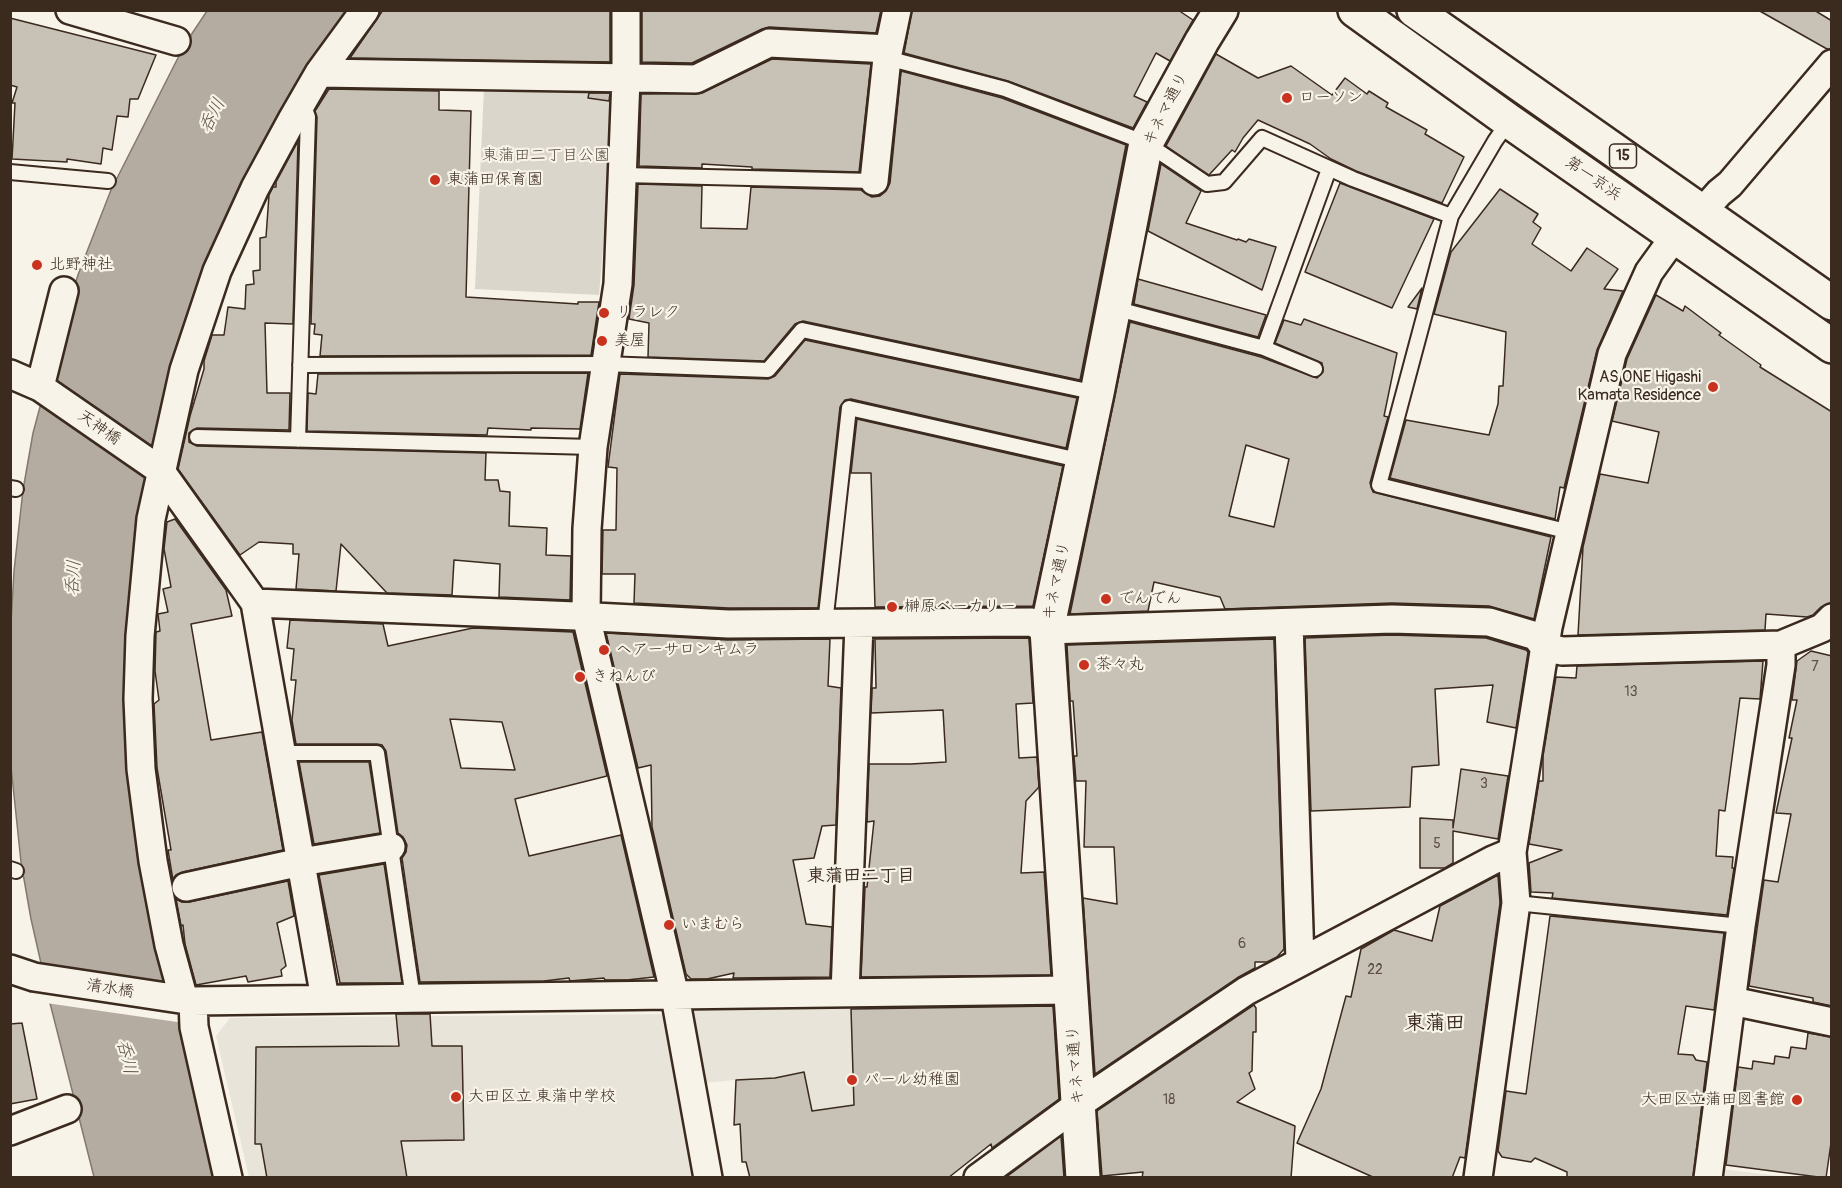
<!DOCTYPE html>
<meta charset="utf-8">
<style>
body{margin:0}
#map{position:relative;width:1842px;height:1188px;overflow:hidden;background:#f7f3e8;font-family:Pangolin,sans-serif}
canvas{display:block}
.frame{position:absolute;inset:0;border:12px solid #3b2a1e;pointer-events:none}
</style>
<div id="map">
<canvas width="1842" height="1188"></canvas>
<div class="frame"></div>
</div>
<script>
const context = document.querySelector('canvas').getContext('2d');
context.lineJoin = 'round';
function fill(path, color) { context.fillStyle = color; context.fill(path, 'evenodd'); }
const shape = rows => new Path2D(rows.map(r => 'M' + r).join(''));
function stroke(path, color, width, dash) { context.strokeStyle = color; context.lineWidth = width; context.lineCap = dash ? 'butt' : 'round'; context.setLineDash(dash || []); context.stroke(path); }
function drawText(font, color, halo, rows, align = 'center') {
  context.font = font + ' Pangolin,"Klee One",sans-serif'; context.lineWidth = 4.5; context.setLineDash([]); context.textBaseline = 'middle'; context.strokeStyle = halo; context.fillStyle = color; for (const [text, x, y, turn = 0] of rows) {
    context.save(); context.translate(x, y); context.rotate((+turn || 0) * Math.PI / 180); context.textAlign = isNaN(turn) ? turn : align; if (halo) context.strokeText(text, 0, 0); context.fillText(text, 0, 0); context.restore();
  }
}
fill(shape([
 [939,999,936,1130,782,1161,765,1077,704,1083,692,1008],
 [667,1014,695,1177,249,1177,216,1036,230,1018],
 [1721,1169,1789,1177,1719,1178]
]), '#e9e4d9');
fill(shape([
 [484,88,604,92,615,110,599,295,475,289]
]), '#dbd6cb');
const water = shape([
 [207,11,353,11,222,236,133,610,195,1078,217,1177,94,1177,50,1003,31,919,21,862,10,757,11,623,14,571,23,490,33,433,63,321,79,272,111,190,185,44,207,11]
]);
fill(water, '#b4aca0');
stroke(water, '#84786c', 1.5);
fill(shape([
 [39,968,174,987,184,1023,46,1003]
]), '#f7f3e8');
const building = shape([
 [383,10,610,10,610,62,350,58,383,10],
 [642,10,881,10,876,33,769,27,762,29,692,63,642,62,642,10],
 [912,10,1178,10,1193,20,1170,61,1156,53,1134,96,1147,102,1133,128,1008,81,904,53,912,10],
 [1758,10,1814,10,1832,21,1832,49,1827,49,1758,10],
 [10,18,156,55,138,99,130,99,128,117,117,116,112,150,103,148,101,164,67,159,67,162,12,159,15,103,12,103,17,87,10,85,10,18],
 [1216,54,1258,78,1291,66,1332,95,1345,78,1367,94,1369,91,1388,103,1386,107,1427,130,1425,134,1464,157,1442,203,1356,171,1331,159,1310,144,1258,120,1243,138,1235,152,1232,150,1209,175,1166,146,1216,54],
 [772,59,871,64,859,172,752,169,752,167,702,164,702,168,639,166,641,94,702,93,772,59],
 [901,71,1002,98,1126,145,1080,380,803,321,795,324,764,361,648,357,649,323,629,319,634,285,638,184,702,186,701,228,747,229,751,187,861,190,872,197,880,196,886,191,890,183,901,71],
 [329,89,439,91,439,110,471,111,466,297,578,304,578,302,599,302,591,355,320,356,322,335,314,334,315,324,311,324,317,117,315,111,329,89],
 [589,93,610,93,609,101,588,98,589,93],
 [298,141,293,324,265,323,267,393,290,393,289,430,197,428,189,433,189,442,197,446,486,453,485,480,498,480,500,491,510,492,509,526,547,528,546,555,571,556,570,600,499,597,500,564,454,560,452,595,387,593,341,544,336,591,296,589,299,554,293,554,293,544,259,542,240,555,178,469,190,416,204,369,204,361,212,335,224,335,228,307,245,309,246,285,254,284,253,271,260,270,260,238,266,237,269,195,273,187,276,187,276,182,298,141],
 [1161,164,1201,191,1186,223,1237,240,1238,239,1246,242,1249,239,1276,247,1262,290,1148,231,1161,164],
 [1340,183,1434,219,1392,308,1305,272,1340,183],
 [1500,189,1538,214,1533,222,1541,228,1532,244,1571,271,1587,248,1618,269,1604,289,1623,291,1597,350,1564,488,1560,487,1555,519,1390,478,1406,420,1489,435,1498,404,1499,386,1503,386,1506,332,1434,314,1451,252,1500,189],
 [1138,279,1266,315,1258,337,1134,304,1138,279],
 [1422,288,1417,309,1408,307,1422,288],
 [1656,295,1683,311,1685,306,1721,333,1719,335,1761,365,1760,367,1832,412,1832,603,1821,607,1813,615,1807,617,1766,614,1765,630,1578,635,1583,547,1600,474,1648,483,1659,432,1612,421,1627,359,1656,295],
 [1304,319,1397,353,1384,416,1388,417,1370,483,1373,492,1551,537,1534,619,1489,606,1392,603,1225,609,1220,597,1154,582,1148,611,1070,614,1130,322,1261,357,1317,378,1323,372,1322,363,1275,343,1284,320,1301,325,1304,319],
 [1246,445,1289,459,1274,527,1229,516,1246,445],
 [805,340,1077,398,1066,448,851,399,845,400,840,407,818,608,728,608,634,603,635,574,602,574,603,530,616,530,617,468,608,467,620,374,768,379,775,376,805,340],
 [588,373,580,429,531,428,531,430,488,428,487,435,307,431,308,393,316,394,318,374,588,373],
 [857,419,1063,466,1033,606,875,607,871,473,851,473,857,419],
 [175,519,226,590,232,616,191,624,211,740,262,732,283,850,183,872,176,875,173,880,168,850,171,850,157,768,154,704,159,700,155,671,156,632,160,631,158,614,168,612,163,589,171,587,164,549,167,522,175,519],
 [290,620,383,624,388,646,473,628,573,632,607,776,515,799,529,856,621,835,654,977,627,980,605,980,604,978,570,981,569,978,544,981,420,982,402,858,406,852,407,845,403,837,398,833,386,751,382,745,377,744,296,744,292,720,296,680,291,680,294,649,287,648,290,620],
 [450,719,502,722,515,770,461,768,450,719],
 [606,633,727,640,830,639,828,686,841,688,836,825,822,826,814,858,793,860,806,924,832,927,830,977,733,978,734,973,707,979,691,979,686,974,652,827,651,765,638,768,606,633],
 [1392,635,1486,638,1526,650,1528,652,1516,728,1487,722,1493,685,1435,689,1439,765,1412,767,1410,807,1311,811,1305,638,1392,635],
 [1029,638,1033,703,1016,704,1019,758,1037,757,1039,787,1026,801,1021,873,1044,872,1051,975,861,977,865,887,867,887,874,821,867,822,869,764,911,764,946,762,943,710,871,713,872,688,876,688,875,639,1029,638],
 [1274,639,1284,949,1277,957,1267,962,1255,962,1255,968,1237,978,1095,1074,1083,898,1117,904,1114,847,1084,847,1086,781,1076,781,1074,756,1077,756,1073,701,1070,701,1067,645,1274,639],
 [1811,651,1832,656,1832,1006,1813,1002,1813,998,1749,986,1764,880,1778,882,1791,814,1776,813,1792,738,1789,738,1797,700,1792,700,1797,661,1811,651],
 [1763,661,1760,699,1740,698,1725,811,1719,810,1716,856,1733,857,1732,868,1734,868,1727,915,1552,898,1553,893,1531,892,1529,863,1562,850,1529,844,1539,781,1543,781,1543,756,1556,677,1576,678,1577,666,1763,661],
 [299,762,369,762,380,833,314,844,299,762],
 [1461,769,1508,776,1498,839,1453,831,1453,863,1445,868,1420,868,1420,818,1453,820,1453,828,1461,769],
 [384,864,402,983,340,983,319,875,384,864],
 [1498,875,1500,903,1465,1158,1460,1157,1452,1178,1375,1178,1297,1143,1321,1089,1346,996,1351,997,1361,949,1394,930,1432,941,1440,906,1498,875],
 [288,881,294,916,277,923,286,966,281,970,282,976,248,982,246,976,196,985,185,944,183,925,181,926,176,899,182,902,189,902,288,881],
 [1550,916,1724,933,1714,1010,1686,1006,1678,1054,1693,1055,1696,1060,1707,1062,1693,1178,1567,1178,1567,1172,1535,1158,1531,1162,1502,1157,1498,1151,1506,1091,1526,1094,1550,916],
 [1254,1005,1256,1008,1256,1032,1253,1032,1252,1071,1249,1073,1255,1089,1237,1102,1295,1126,1291,1178,1142,1178,1143,1172,1102,1176,1097,1111,1254,1005],
 [1053,1006,1059,1099,992,1148,991,1144,948,1178,750,1178,746,1162,742,1162,740,1124,734,1125,736,1080,775,1078,804,1072,812,1111,854,1105,851,1009,1053,1006],
 [396,1014,430,1014,432,1046,462,1046,464,1140,401,1141,407,1178,267,1178,261,1144,255,1144,256,1047,399,1046,396,1014],
 [22,1023,37,1099,10,1104,10,1024,22,1023],
 [1808,1033,1832,1037,1832,1136,1826,1178,1726,1165,1738,1067,1752,1069,1753,1061,1774,1064,1775,1056,1789,1058,1791,1047,1806,1049,1808,1033],
 [1061,1136,1064,1178,1005,1178,1061,1136]
]);
fill(building, '#c8c1b6');
stroke(building, '#3b2a1e', 1.5);
const lane = shape([
 [887,58,1005,89,1146,143,1207,184,1224,182,1262,138,1353,179,1451,216,1495,141,1509,121],
 [10,172,108,181],
 [623,175,874,181],
 [1451,216,1379,485,1570,532],
 [1114,308,1264,348,1315,369],
 [1264,348,1329,169],
 [300,365,604,364,768,370,802,330,1097,393],
 [197,437,593,447],
 [298,440,308,117,303,103],
 [10,488,16,489],
 [825,624,849,408,1083,461],
 [282,753,377,753,413,998],
 [10,869,16,871],
 [1516,903,1741,926]
]);
const street = shape([
 [70,10,176,41],
 [626,10,626,79,618,284,593,447,587,529,586,616,675,996,708,1178],
 [319,73,696,79,769,43,889,49],
 [874,181,887,58,897,10],
 [1702,212,1719,193,1730,184,1832,64],
 [10,374,40,387,160,470,255,603,325,999],
 [40,387,64,291],
 [255,603,576,616,728,624,1032,622,1047,630,1392,619,1489,622,1536,636,1544,647,1562,651,1781,645,1822,628,1832,618],
 [1289,623,1300,961],
 [186,887,301,862,391,847],
 [10,969,34,977,193,1001,1071,990],
 [845,993,859,624],
 [184,1000,169,945,153,861,141,769,138,699,140,636,151,519,184,370,217,271,255,188,293,118,319,73,365,10],
 [193,1001,194,1027,228,1178],
 [1732,1001,1832,1022],
 [10,1131,67,1109],
 [978,1178,1079,1104,1246,991,1493,860,1512,852],
 [1478,1178,1516,903,1512,852,1548,627,1612,354,1649,272,1675,236],
 [1708,1178,1741,926,1781,665,1781,645]
]);
const secondary = shape([
 [1083,1178,1047,630,1097,393,1146,143,1202,41,1221,10]
]);
const highway = shape([
 [1355,10,1509,121,1832,346],
 [1414,10,1832,303]
]);
stroke(lane, '#3b2a1e', 18);
stroke(street, '#3b2a1e', 32);
stroke(secondary, '#3b2a1e', 38);
stroke(highway, '#3b2a1e', 38);
stroke(lane, '#f7f3e8', 14);
stroke(street, '#f7f3e8', 27);
stroke(secondary, '#f7f3e8', 33);
stroke(highway, '#f7f3e8', 33);
for (const [x, y, r, color] of [
 [1287,98,6,"#c8321e"],
 [435,180,6,"#c8321e"],
 [37,265,6,"#c8321e"],
 [604,313,6,"#c8321e"],
 [602,341,6,"#c8321e"],
 [1713,387,6,"#c8321e"],
 [1106,599,6,"#c8321e"],
 [892,607,6,"#c8321e"],
 [604,650,6,"#c8321e"],
 [1084,665,6,"#c8321e"],
 [580,677,6,"#c8321e"],
 [669,925,6,"#c8321e"],
 [852,1080,6,"#c8321e"],
 [456,1097,6,"#c8321e"],
 [1797,1100,6,"#c8321e"]
]) { const dot = new Path2D(); dot.arc(x, y, r, 0, 2 * Math.PI); context.fillStyle = color; context.fill(dot); stroke(dot, '#f7f3e8', 2); }
drawText('14px', '#5e5044', null, [
 ["7",1815,667],
 ["13",1631,692],
 ["3",1484,784],
 ["5",1437,844],
 ["6",1242,944],
 ["22",1375,970],
 ["18",1169,1100]
]);
for (const [x, y, w] of [
 [1623,156,27]
]) { const box = new Path2D(); box.roundRect(x - w / 2, y - 12, w, 24, 4.5); context.fillStyle = '#f7f3e8'; context.fill(box); stroke(box, '#3b2a1e', 1.5); }
drawText('bold 15px', '#3b2a1e', null, [
 ["15",1623,156]
]);
drawText('16px', '#3b2a1e', '#f7f3e8', [
 ["ローソン",1299,98],
 ["東蒲田保育園",447,180],
 ["北野神社",49,265],
 ["リラレク",616,313],
 ["美屋",614,341],
 ["AS ONE Higashi",1701,378,"right"],
 ["Kamata Residence",1701,396,"right"],
 ["でんでん",1118,599],
 ["榊原ベーカリー",904,607],
 ["ヘアーサロンキムラ",616,650],
 ["茶々丸",1096,665],
 ["きねんび",592,677],
 ["いまむら",681,925],
 ["パール幼稚園",864,1080],
 ["大田区立 東蒲中学校",468,1097],
 ["大田区立蒲田図書館",1785,1100,"right"]
], 'left');
drawText('16px', '#3b2a1e', '#f7f3e8', [
 ["キネマ通り",1166,109,-63],
 ["第一京浜",1593,179,35],
 ["天神橋",99,428,35],
 ["キネマ通り",1057,581,-78],
 ["清水橋",110,989,9],
 ["キネマ通り",1076,1065,-94]
]);
drawText('16px', '#5b4c41', '#f7f3e8', [
 ["東蒲田二丁目公園",546,156]
]);
drawText('italic 18px', '#5f5145', '#f7f3e8', [
 ["呑川",213,116,-63],
 ["呑川",74,578,-86],
 ["呑川",126,1057,77]
]);
drawText('bold 18px', '#3b2a1e', '#f7f3e8', [
 ["東蒲田二丁目",861,876]
]);
drawText('bold 20px', '#3b2a1e', '#f7f3e8', [
 ["東蒲田",1435,1024]
]);
</script>
